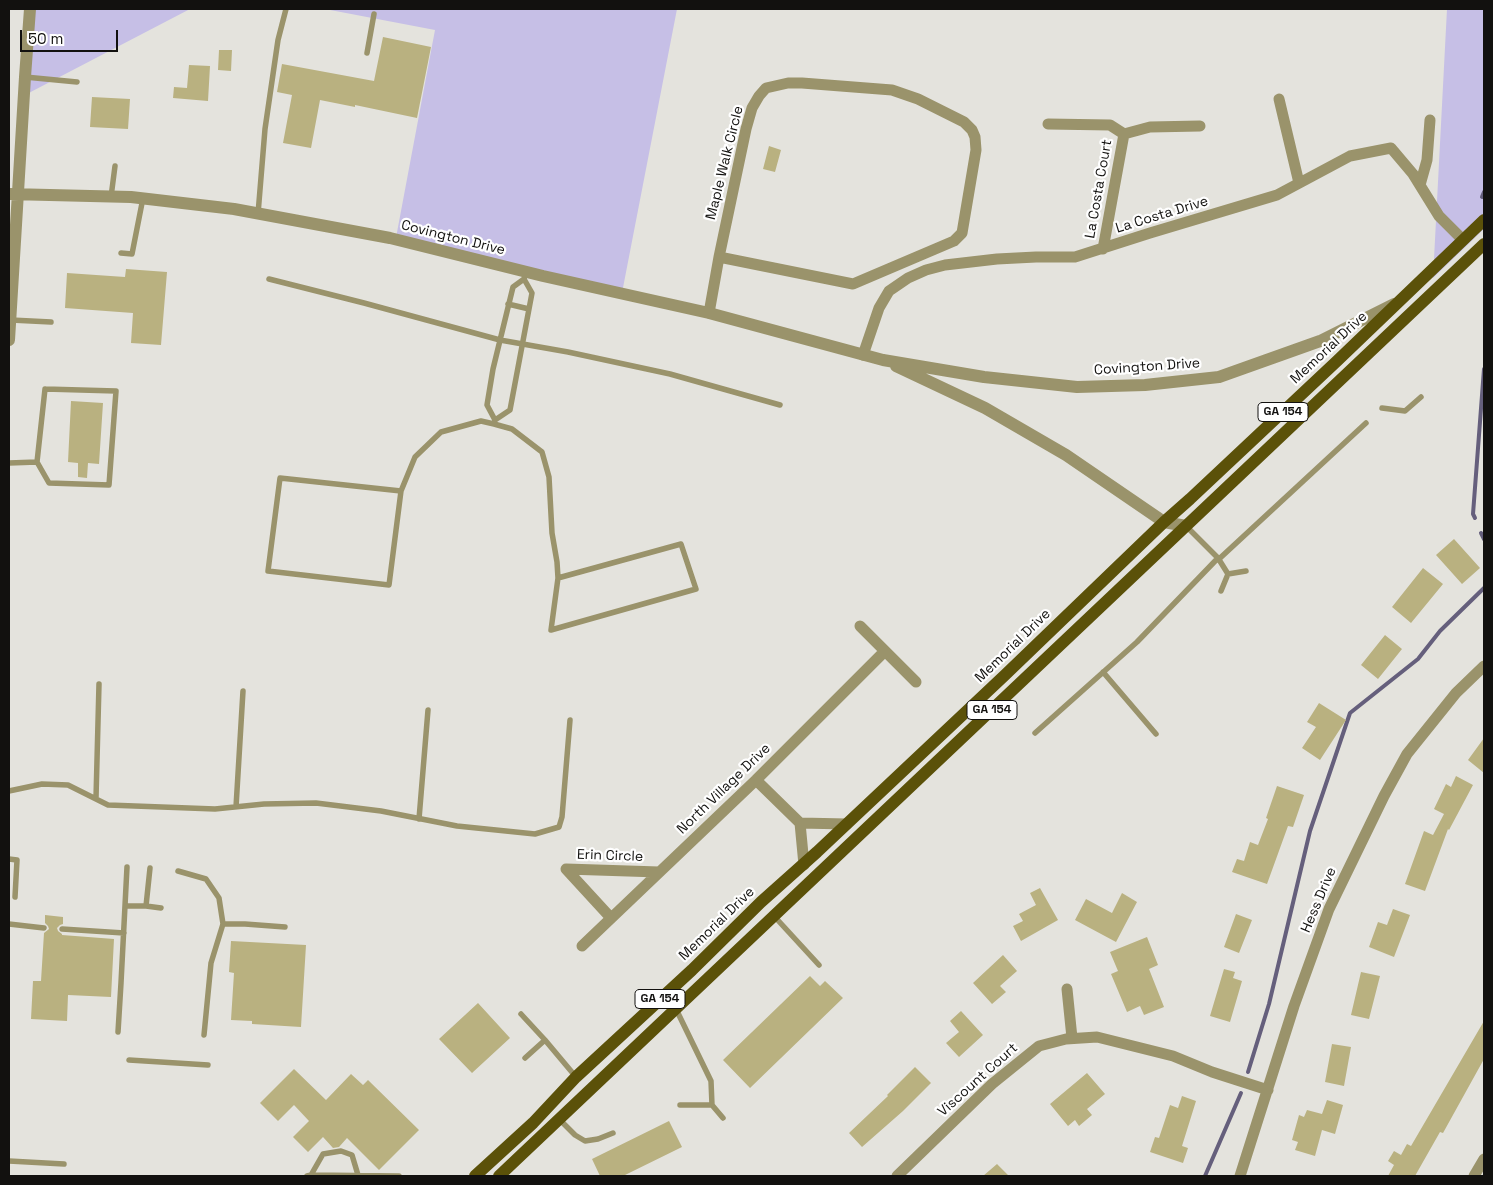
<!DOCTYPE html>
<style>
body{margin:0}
#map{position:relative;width:1493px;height:1185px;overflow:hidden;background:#e4e3dd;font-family:"Space Grotesk",sans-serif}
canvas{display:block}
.frame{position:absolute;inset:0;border:10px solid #12110f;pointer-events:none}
.scale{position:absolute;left:20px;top:30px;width:98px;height:22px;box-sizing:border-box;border:2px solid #12110f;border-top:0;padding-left:6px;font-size:15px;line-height:18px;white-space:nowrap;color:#12110f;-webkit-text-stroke:4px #fff;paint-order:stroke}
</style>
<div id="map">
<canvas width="1493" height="1185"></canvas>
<div class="frame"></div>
<div class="scale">50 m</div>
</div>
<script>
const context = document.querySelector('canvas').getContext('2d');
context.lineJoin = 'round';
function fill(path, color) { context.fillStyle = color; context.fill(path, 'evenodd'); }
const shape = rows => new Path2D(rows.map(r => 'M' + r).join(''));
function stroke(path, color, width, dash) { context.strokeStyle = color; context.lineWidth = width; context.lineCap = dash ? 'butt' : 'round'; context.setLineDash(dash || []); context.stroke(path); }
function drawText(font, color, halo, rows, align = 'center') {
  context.font = font + ' "Space Grotesk",sans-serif'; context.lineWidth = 4.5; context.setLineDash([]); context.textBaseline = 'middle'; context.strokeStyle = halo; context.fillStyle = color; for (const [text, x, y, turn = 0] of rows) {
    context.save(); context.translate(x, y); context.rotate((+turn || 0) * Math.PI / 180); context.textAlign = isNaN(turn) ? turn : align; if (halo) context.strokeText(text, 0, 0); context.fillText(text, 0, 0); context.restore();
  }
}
fill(shape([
 [30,9,190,9,23,96],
 [325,9,677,9,621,298,395,243,435,30],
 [1447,9,1484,9,1484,229,1433,278]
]), '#c6bfe6');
stroke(shape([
 [1482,197,1484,192],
 [1475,518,1473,514,1484,369],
 [1481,533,1484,539],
 [1248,1072,1269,1004,1310,831,1350,713,1418,659,1440,631,1484,588],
 [1205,1176,1241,1093]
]), '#655f7c', 4);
fill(shape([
 [383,37,431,47,417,118,355,105,355,107,320,100,311,148,283,143,292,95,277,92,282,64,374,81],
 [219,50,232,50,231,71,218,70],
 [189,65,210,66,208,101,173,98,174,87,187,88],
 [92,97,130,99,128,129,90,127],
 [769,146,781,150,775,172,763,169],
 [126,269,167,272,161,345,131,343,133,313,65,308,67,273,125,277],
 [71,401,103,403,99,464,88,463,87,478,78,477,78,463,68,462],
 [1454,539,1480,568,1462,584,1436,555],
 [1423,568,1443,584,1411,623,1392,607],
 [1385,635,1402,649,1378,679,1361,665],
 [1319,703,1346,720,1320,760,1302,748,1316,727,1307,722],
 [1484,738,1484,773,1468,760],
 [1456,776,1473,785,1449,830,1448,829,1425,891,1405,884,1424,831,1433,835,1444,814,1434,809,1446,784,1451,787],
 [1277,786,1304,795,1293,827,1288,826,1267,884,1232,872,1237,859,1244,861,1250,842,1258,845,1268,819,1266,818],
 [1040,888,1058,920,1021,941,1013,926,1023,921,1019,914,1036,905,1030,893],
 [1122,893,1137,902,1116,942,1075,920,1086,899,1112,913],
 [1393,909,1410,915,1394,957,1369,947,1378,922,1387,925],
 [1236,914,1252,920,1239,953,1224,947],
 [45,915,63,917,63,924,60,925,57,928,58,931,62,934,62,935,114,939,111,997,68,995,67,1021,31,1019,33,981,41,981,44,933,49,929,48,926,45,923],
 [1147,937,1158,965,1149,969,1164,1007,1144,1015,1140,1006,1127,1012,1111,974,1118,971,1110,952],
 [231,941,306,945,301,1027,252,1024,252,1021,231,1020,234,973,229,972],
 [1003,955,1017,971,1000,986,1006,992,992,1004,973,983],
 [1224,969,1235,972,1233,978,1242,981,1230,1022,1210,1016],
 [1361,972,1380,976,1369,1019,1351,1015],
 [810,976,820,986,825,981,843,998,750,1088,723,1060],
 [478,1003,510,1038,472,1073,439,1039],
 [961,1011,983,1035,959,1057,946,1043,959,1032,950,1021],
 [1484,1021,1484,1059,1443,1133,1440,1132,1415,1176,1388,1176,1394,1165,1388,1161,1394,1151,1401,1155,1407,1144,1411,1146],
 [1332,1044,1351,1047,1344,1086,1325,1082],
 [915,1067,931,1083,903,1111,862,1147,849,1133,888,1096,887,1095],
 [294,1069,326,1100,351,1074,363,1085,368,1080,419,1130,379,1170,347,1138,339,1147,333,1148,323,1137,308,1152,293,1137,309,1121,294,1105,278,1121,260,1103],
 [1087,1073,1105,1094,1087,1109,1092,1115,1079,1126,1075,1120,1068,1126,1050,1104],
 [1182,1096,1196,1101,1182,1146,1188,1148,1183,1163,1150,1152,1155,1137,1159,1138,1170,1105,1178,1108],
 [1327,1100,1343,1105,1335,1134,1322,1130,1315,1156,1295,1150,1298,1142,1292,1140,1299,1115,1304,1117,1307,1110,1322,1114],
 [669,1121,682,1147,623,1176,600,1176,592,1159],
 [997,1164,1009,1176,983,1176]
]), '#b9b180');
stroke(shape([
 [367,53,374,14],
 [25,77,77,82],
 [111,197,115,166],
 [258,214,265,129,278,40,286,9],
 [121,253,132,254,143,198],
 [269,279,364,303,500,340,568,352,670,374,780,405],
 [508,304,529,309],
 [11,320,51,322],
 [45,389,116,391,109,485,49,483,37,462,45,389],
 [1382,408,1405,411,1421,397],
 [495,420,487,405,493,369,513,287,524,279,525,275],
 [494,424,512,429,542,452,549,477,552,533,557,562,558,578,551,630,696,589,681,544,558,578],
 [9,463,37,462],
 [401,491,389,585,268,571,280,478,401,491,415,457,441,432,481,421,494,424,495,420,510,410,532,293,524,279],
 [1186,526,1218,558,1228,574,1246,571],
 [1219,559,1366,423],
 [1221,591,1228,574],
 [1103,672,1156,734],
 [1035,733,1137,642,1218,558],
 [9,791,42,784,68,785,108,805,215,809,264,804,316,803,381,811,457,826,535,834,559,827,562,817,570,720],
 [96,798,99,684],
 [236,807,243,691],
 [419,819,428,710],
 [9,859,17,860,15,897],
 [178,871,206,879,219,898,223,924,211,963,204,1035],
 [125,906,146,906,150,868],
 [146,906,161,908],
 [774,916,819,965],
 [9,924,44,928],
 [223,924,245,924,285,927],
 [62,929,124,933],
 [676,1009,711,1081,712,1105,680,1105],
 [521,1014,545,1040],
 [118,1032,121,983,127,867],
 [525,1058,545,1040,576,1077],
 [129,1060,208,1065],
 [712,1105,723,1118],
 [559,1119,575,1135,585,1141,598,1139,613,1133],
 [9,1161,64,1164],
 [311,1175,323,1154,341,1151,352,1155,358,1175],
 [307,1176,311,1175,399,1176]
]), '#9a936b', 5.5);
stroke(shape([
 [788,83,802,83,892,90,918,99,964,122,972,130,975,137,976,150,962,233,954,241,853,284,719,257,746,129,752,108,759,96,766,88,788,83],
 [1279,99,1299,183],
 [1048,124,1110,125,1124,134,1150,127,1200,126],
 [1420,185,1427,160,1430,120],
 [1103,249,1124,134],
 [709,313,719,257],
 [863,355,879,308,889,291,908,278,926,270,945,265,997,259,1036,257,1075,257,1150,233,1277,195,1350,156,1391,148,1413,174,1439,216,1463,240],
 [860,626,916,682],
 [756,780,800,823,804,865],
 [800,823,847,824],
 [611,918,566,869,659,872],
 [582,946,756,780,885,651],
 [1067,989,1072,1038],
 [897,1176,992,1084,1039,1046,1066,1039,1097,1037,1173,1056,1212,1072,1268,1090],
 [1240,1176,1294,1006,1329,909,1384,796,1407,754,1456,693,1484,666],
 [1474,1176,1484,1159]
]), '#9a936b', 11);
stroke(shape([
 [9,194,131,197,234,209,390,238,543,276,709,313,883,360,984,377,1077,387,1145,385,1219,377,1320,341,1394,304],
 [9,340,25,77,30,9],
 [896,366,985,408,1066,455,1164,522,1186,526]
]), '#9a936b', 12);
stroke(shape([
 [475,1176,533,1123,576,1077,692,970,761,902,817,852,1005,675,1164,522,1190,499,1337,361,1484,220],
 [499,1176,1484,244]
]), '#5b5109', 12);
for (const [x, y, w] of [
 [1283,412,50],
 [992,710,50],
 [660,999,50]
]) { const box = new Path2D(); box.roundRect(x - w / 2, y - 9.5, w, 19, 4); context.fillStyle = '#fff'; context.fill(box); stroke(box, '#12110f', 1); }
drawText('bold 12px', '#12110f', null, [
 ["GA 154",1283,412],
 ["GA 154",992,710],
 ["GA 154",660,999]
]);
drawText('14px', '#12110f', '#fff', [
 ["Maple Walk Circle",725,163,-76],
 ["La Costa Court",1099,189,-80],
 ["La Costa Drive",1162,215,-17],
 ["Covington Drive",453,238,14],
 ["Memorial Drive",1329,348,-43],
 ["Covington Drive",1147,367,-4],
 ["Memorial Drive",1013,646,-44],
 ["North Village Drive",724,789,-44],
 ["Erin Circle",610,856,2],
 ["Hess Drive",1319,900,-67],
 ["Memorial Drive",717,924,-44],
 ["Viscount Court",978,1080,-42]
]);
</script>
